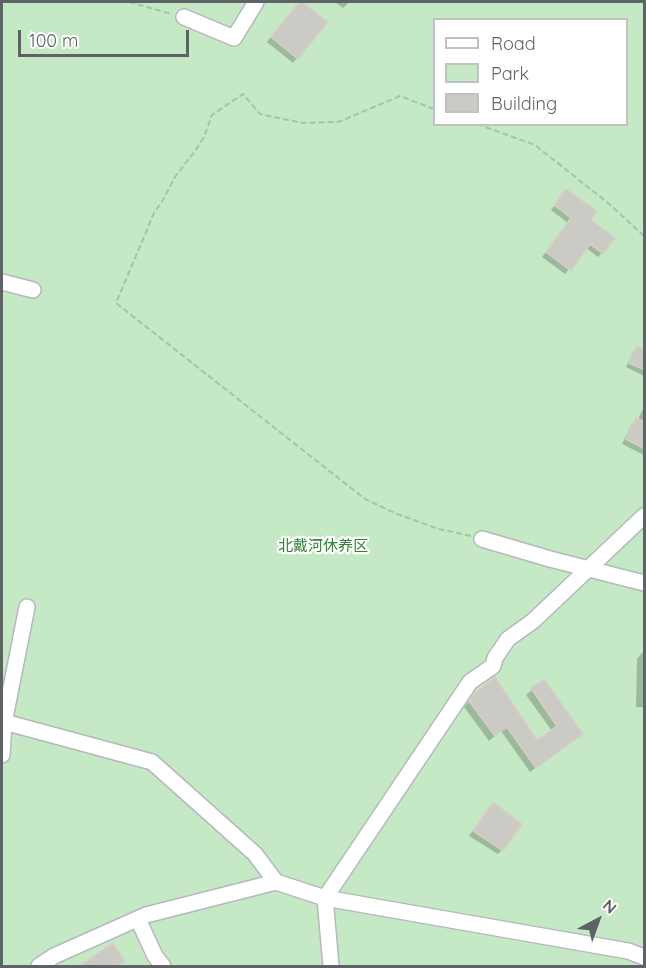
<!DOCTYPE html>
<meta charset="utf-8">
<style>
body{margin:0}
#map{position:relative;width:646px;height:968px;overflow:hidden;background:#f1efe8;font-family:Quicksand,sans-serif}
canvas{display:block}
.frame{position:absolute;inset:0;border:3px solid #5f6368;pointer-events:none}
.legend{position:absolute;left:433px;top:18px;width:195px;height:108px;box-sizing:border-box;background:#fff;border:2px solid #bfc1c3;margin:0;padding:8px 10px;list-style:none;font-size:18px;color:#5f6368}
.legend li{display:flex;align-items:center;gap:12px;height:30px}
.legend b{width:30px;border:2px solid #bfc1c3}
.north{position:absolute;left:568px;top:890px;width:60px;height:60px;-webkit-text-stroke:4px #fff;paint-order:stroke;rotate:41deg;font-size:16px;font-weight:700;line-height:24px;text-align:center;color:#5f6368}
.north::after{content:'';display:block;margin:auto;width:21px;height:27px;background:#5f6368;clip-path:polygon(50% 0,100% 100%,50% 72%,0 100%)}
.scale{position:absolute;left:18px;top:30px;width:171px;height:27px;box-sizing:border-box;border:3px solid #5f6368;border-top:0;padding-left:8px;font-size:18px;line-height:21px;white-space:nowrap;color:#5f6368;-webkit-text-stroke:4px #fff;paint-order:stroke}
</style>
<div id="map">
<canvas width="646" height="968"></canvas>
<div class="frame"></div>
<ul class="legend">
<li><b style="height:8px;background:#fff"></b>Road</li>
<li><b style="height:16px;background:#c5e8c5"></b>Park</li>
<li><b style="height:16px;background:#cccac5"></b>Building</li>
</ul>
<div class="north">N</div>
<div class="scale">100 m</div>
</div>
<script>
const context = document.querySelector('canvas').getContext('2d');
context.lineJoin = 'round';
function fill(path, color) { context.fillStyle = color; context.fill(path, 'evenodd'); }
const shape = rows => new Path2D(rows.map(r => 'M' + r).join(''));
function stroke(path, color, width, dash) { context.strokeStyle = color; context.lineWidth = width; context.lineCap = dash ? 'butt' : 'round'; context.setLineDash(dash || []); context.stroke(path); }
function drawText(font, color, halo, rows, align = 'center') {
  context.font = font + ' Quicksand,"Noto Sans SC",sans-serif'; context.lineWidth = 4.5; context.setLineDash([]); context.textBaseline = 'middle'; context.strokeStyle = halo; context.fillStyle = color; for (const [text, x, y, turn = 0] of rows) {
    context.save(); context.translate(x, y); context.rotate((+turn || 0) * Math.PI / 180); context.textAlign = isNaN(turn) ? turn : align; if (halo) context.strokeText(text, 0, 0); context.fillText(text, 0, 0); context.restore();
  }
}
fill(shape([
 [2,2,644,2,644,966,2,966],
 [434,20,626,20,626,124,434,124]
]), '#c5e8c5');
fill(shape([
 [335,2,349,2,343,8],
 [296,6,297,58,293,63,267,42],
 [562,195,589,220,602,253,598,257,586,248,565,274,542,257,568,223,551,210],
 [637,348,644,351,644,376,626,367,633,352],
 [644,406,644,455,622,444,632,424,638,420],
 [643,652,644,652,644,707,636,707,637,659],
 [543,681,581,734,530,772,501,731,489,741,464,707,476,694,537,742,552,731,526,695],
 [488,809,502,850,498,854,469,836],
 [113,945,124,961,118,966,81,966]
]), '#0003');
const building = shape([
 [299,2,302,2,328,22,298,59,271,37,299,2],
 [566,189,597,211,591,220,615,238,603,254,590,244,571,271,546,252,571,218,554,205,566,189],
 [637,346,645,350,645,370,629,363,637,346],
 [636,418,645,422,645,449,626,439,636,418],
 [495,677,537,740,557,726,531,688,544,679,583,734,536,768,507,727,495,736,469,701,475,693,495,677],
 [493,802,522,824,503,851,473,831,493,802],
 [113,943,125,962,118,966,79,966,113,943]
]);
fill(building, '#cccac5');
stroke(building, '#d6d1c6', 1.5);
const minor = shape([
 [184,17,234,38,256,2],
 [2,282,33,290],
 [482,539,550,559,644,583],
 [2,723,8,723,152,762,255,854,276,882],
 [2,755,4,723,27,607],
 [138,919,155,956,163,966],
 [39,966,54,956,146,915,276,882,325,898,628,951,644,957],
 [331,966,325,898,470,682,493,666,495,658,508,639,533,621,644,516]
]);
stroke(minor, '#b5b8bc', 18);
stroke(shape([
 [129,2,172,14],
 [434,109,400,96,338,122,302,123,260,114,243,94,212,115,204,137,195,151,175,177,163,200,154,213,116,303,365,499,397,514,439,529,471,536],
 [477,124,535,145,608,203,644,236]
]), '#9cc7a9', 2, [6, 3]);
stroke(minor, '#fff', 15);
drawText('15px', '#348238', '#fff', [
 ["北戴河休养区",323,546]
]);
</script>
